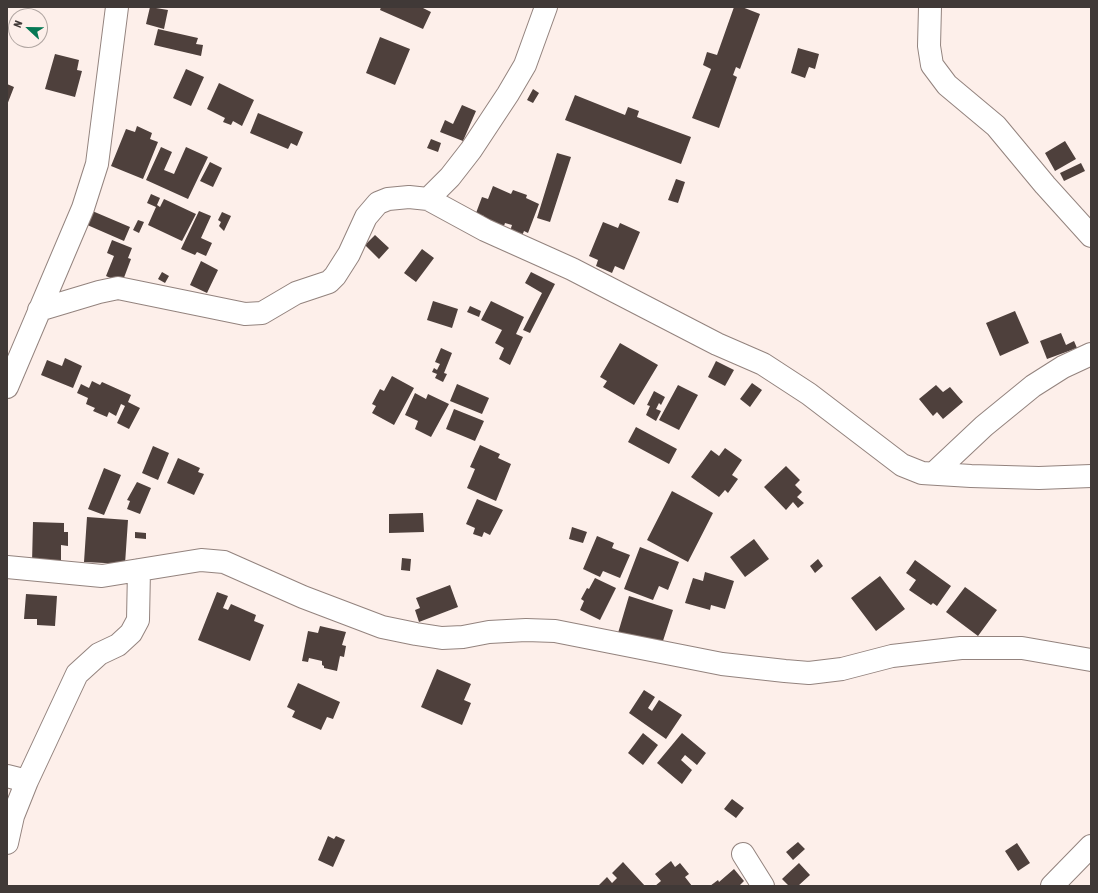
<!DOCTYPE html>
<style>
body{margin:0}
#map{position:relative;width:1098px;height:893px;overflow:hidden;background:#fdefea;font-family:"Asap Condensed",sans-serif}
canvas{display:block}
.frame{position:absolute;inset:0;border:8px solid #403937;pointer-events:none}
.north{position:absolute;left:8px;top:8px;width:40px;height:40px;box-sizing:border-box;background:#fdefea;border:1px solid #b1a6a2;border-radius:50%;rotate:292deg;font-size:11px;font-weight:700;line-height:16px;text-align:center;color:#403937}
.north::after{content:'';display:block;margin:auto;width:14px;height:18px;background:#067854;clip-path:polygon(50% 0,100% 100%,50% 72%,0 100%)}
</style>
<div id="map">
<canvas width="1098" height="893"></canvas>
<div class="frame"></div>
<div class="north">N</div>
</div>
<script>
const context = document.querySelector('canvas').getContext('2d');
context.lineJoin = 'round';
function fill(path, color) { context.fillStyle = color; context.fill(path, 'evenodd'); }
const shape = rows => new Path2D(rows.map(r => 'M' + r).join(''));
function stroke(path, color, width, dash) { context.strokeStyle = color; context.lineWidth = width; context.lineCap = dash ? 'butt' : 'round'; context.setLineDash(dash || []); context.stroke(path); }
fill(shape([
 [150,7,168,10,164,29,146,24],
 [381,7,421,7,431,12,423,29,380,10],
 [734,7,742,7,760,14,740,69,736,67,733,75,737,77,719,128,692,118,711,69,703,65,707,52,717,55],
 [158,29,198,38,196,44,203,45,201,56,154,45],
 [380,37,410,49,395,85,366,73],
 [798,48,819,54,815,69,809,67,805,78,791,73],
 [55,54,79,60,77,70,82,71,75,97,45,89],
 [186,69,204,77,191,106,173,98],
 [219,83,254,100,242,126,233,121,231,125,223,122,225,118,207,109],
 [7,84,14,87,7,105],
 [533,89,539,93,533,103,527,100],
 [575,95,625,115,628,107,639,111,637,117,691,137,681,164,565,120],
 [462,105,476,111,463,141,440,132,445,120,453,124],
 [258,113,303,132,297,146,291,143,288,149,250,133],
 [137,126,152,133,150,139,158,142,143,179,111,166,126,129,135,132],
 [431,139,441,143,438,152,427,148],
 [1065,141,1076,159,1055,171,1045,153],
 [161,147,172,152,164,170,174,174,186,147,208,157,188,199,146,180],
 [557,153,571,157,550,222,537,218],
 [210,162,222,168,213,187,200,181],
 [1081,163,1085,171,1064,181,1060,173],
 [676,179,685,182,678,203,668,200],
 [493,186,511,194,513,190,527,195,526,198,539,204,528,233,524,231,522,236,510,231,512,225,505,223,504,226,483,218,484,216,476,213,482,197,488,199],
 [151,194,160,198,157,205,160,207,164,199,196,214,182,241,148,225,156,207,147,203],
 [90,210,130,227,124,241,85,224],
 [199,211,211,216,201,238,212,243,206,256,197,252,195,255,181,249],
 [222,212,231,216,224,231,219,226,221,222,218,220],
 [138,220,144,222,139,233,133,230],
 [603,222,618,228,620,223,640,232,624,270,615,266,612,273,596,266,598,260,589,256],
 [375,235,389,248,379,259,365,245],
 [112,240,132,248,128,258,131,259,122,283,106,276,114,256,107,253],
 [422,249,434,258,416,282,404,273],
 [201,261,218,270,207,293,190,285],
 [162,272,169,276,165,283,158,279],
 [531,272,555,284,530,333,523,330,542,293,525,283],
 [433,301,458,309,452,328,427,320],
 [491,301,524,317,516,334,523,337,510,365,499,359,504,348,495,343,502,330,481,320],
 [470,306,481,311,479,317,467,312],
 [1015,311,1029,343,1000,356,986,323],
 [1061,333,1066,345,1074,341,1077,348,1047,359,1040,341],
 [620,343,658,365,634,405,603,387,607,381,600,377],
 [441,348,452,353,444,373,447,374,443,382,435,378,437,374,432,372,434,368,437,370,440,364,435,362],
 [65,358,82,366,73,388,41,375,47,360,62,366],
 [716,361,734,370,725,386,708,377],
 [392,376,414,388,394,425,372,413,376,406,372,404,380,389,384,391],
 [92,381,100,385,102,382,131,395,128,402,140,408,129,429,117,423,125,406,121,404,116,416,109,412,107,417,93,411,95,408,86,404,88,398,77,393,81,384,89,388],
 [752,383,762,390,750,407,740,399],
 [457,384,489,398,482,414,450,401],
 [678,385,698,395,679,430,659,420],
 [936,385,943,392,950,387,963,402,943,419,937,412,933,416,919,399],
 [654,391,665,397,661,405,659,403,656,409,661,411,656,421,646,415,650,406,647,405],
 [415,393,426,399,428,394,449,404,431,437,415,429,418,421,405,415],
 [454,409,484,421,475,441,446,429],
 [636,427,677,449,669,464,628,442],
 [480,445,500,454,498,458,511,464,496,501,467,488,475,469,470,467],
 [153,446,169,453,158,480,142,473],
 [725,448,742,460,732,475,738,479,728,493,725,490,719,497,691,477,711,450,719,456],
 [178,458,200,468,198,472,204,474,194,495,167,483],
 [786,466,800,480,795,485,802,492,797,497,804,503,798,508,793,502,786,510,764,487],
 [104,468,121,475,104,515,88,509],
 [137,482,151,488,140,514,127,509,130,501,127,500],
 [672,491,713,513,688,562,647,540],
 [477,499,503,510,490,535,484,532,482,537,473,534,475,528,466,524],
 [423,513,424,532,389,533,389,514],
 [87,517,128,520,125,564,84,562],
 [33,522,64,523,64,532,68,532,68,546,61,545,61,564,32,563],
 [572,527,587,532,583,543,569,539],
 [135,532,146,533,146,539,135,538],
 [597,536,614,543,612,548,630,555,620,578,603,571,600,577,583,569],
 [754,539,769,559,745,577,730,557],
 [640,547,679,562,668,590,659,586,653,600,624,589],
 [402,558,411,559,410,571,401,570],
 [818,559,823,566,815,573,810,566],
 [915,560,951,586,937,606,933,603,931,605,909,590,916,580,906,573],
 [705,572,734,581,725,609,711,605,710,610,685,603,693,578,703,581],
 [880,576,905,609,876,631,851,598],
 [595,578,616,588,600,620,580,610,584,601,581,599,587,588,589,589],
 [450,585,458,607,419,622,415,610,420,608,416,598],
 [965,587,997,610,978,636,946,612],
 [217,592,228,596,223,608,228,610,231,604,256,615,254,621,264,625,250,661,198,640],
 [26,594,57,596,55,626,37,625,37,619,24,619],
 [629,596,673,610,661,647,618,633],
 [320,626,346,632,342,645,346,646,344,657,340,656,337,671,324,668,324,666,322,665,322,661,309,658,308,662,302,661,308,631,318,633],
 [437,669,471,684,464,700,471,703,462,725,421,707],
 [298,683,340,702,333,719,327,717,321,730,292,717,295,711,287,707],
 [644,690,655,697,648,708,652,711,659,700,682,715,666,739,629,713],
 [643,733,658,745,643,765,628,753],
 [682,733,706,753,697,765,685,755,681,760,692,770,682,784,657,763],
 [732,799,744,808,736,818,724,809],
 [328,836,334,839,336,836,345,840,333,867,318,860],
 [798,842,805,849,793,860,786,852],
 [1017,843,1030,863,1018,871,1005,851],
 [671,861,675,867,680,863,689,874,685,877,692,886,655,886,661,881,655,874],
 [623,862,645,886,598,886,607,877,612,883,617,878,612,873],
 [799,863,810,875,798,886,789,886,782,879],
 [734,869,744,881,740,885,741,886,710,886,718,880,719,882]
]), '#4e403c');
const minor = shape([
 [930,7,929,46,932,65,947,85,996,126,1045,185,1091,236],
 [428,199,450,177,471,150,508,94,525,65,546,7],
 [39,310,99,292,118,288,245,314,262,313,296,293,329,282,335,276,349,254,366,217,378,203,388,199,409,197,428,199,485,230,572,269,717,344,763,364,809,394,902,465,922,473,971,476,1039,478,1091,476],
 [7,387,83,208,97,164,117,7],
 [934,473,984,426,1033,386,1063,367,1091,354],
 [7,567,102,576,201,560,224,562,303,597,382,627,416,634,442,638,463,637,489,632,526,630,555,631,722,664,785,671,809,673,842,669,892,656,961,648,1022,648,1091,660],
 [7,776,27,781],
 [7,843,13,816,27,781,77,674,99,654,118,645,131,633,138,620,139,570],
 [743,854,763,886],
 [1052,886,1091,846]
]);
stroke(minor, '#93837e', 24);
stroke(minor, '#fff', 22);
</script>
